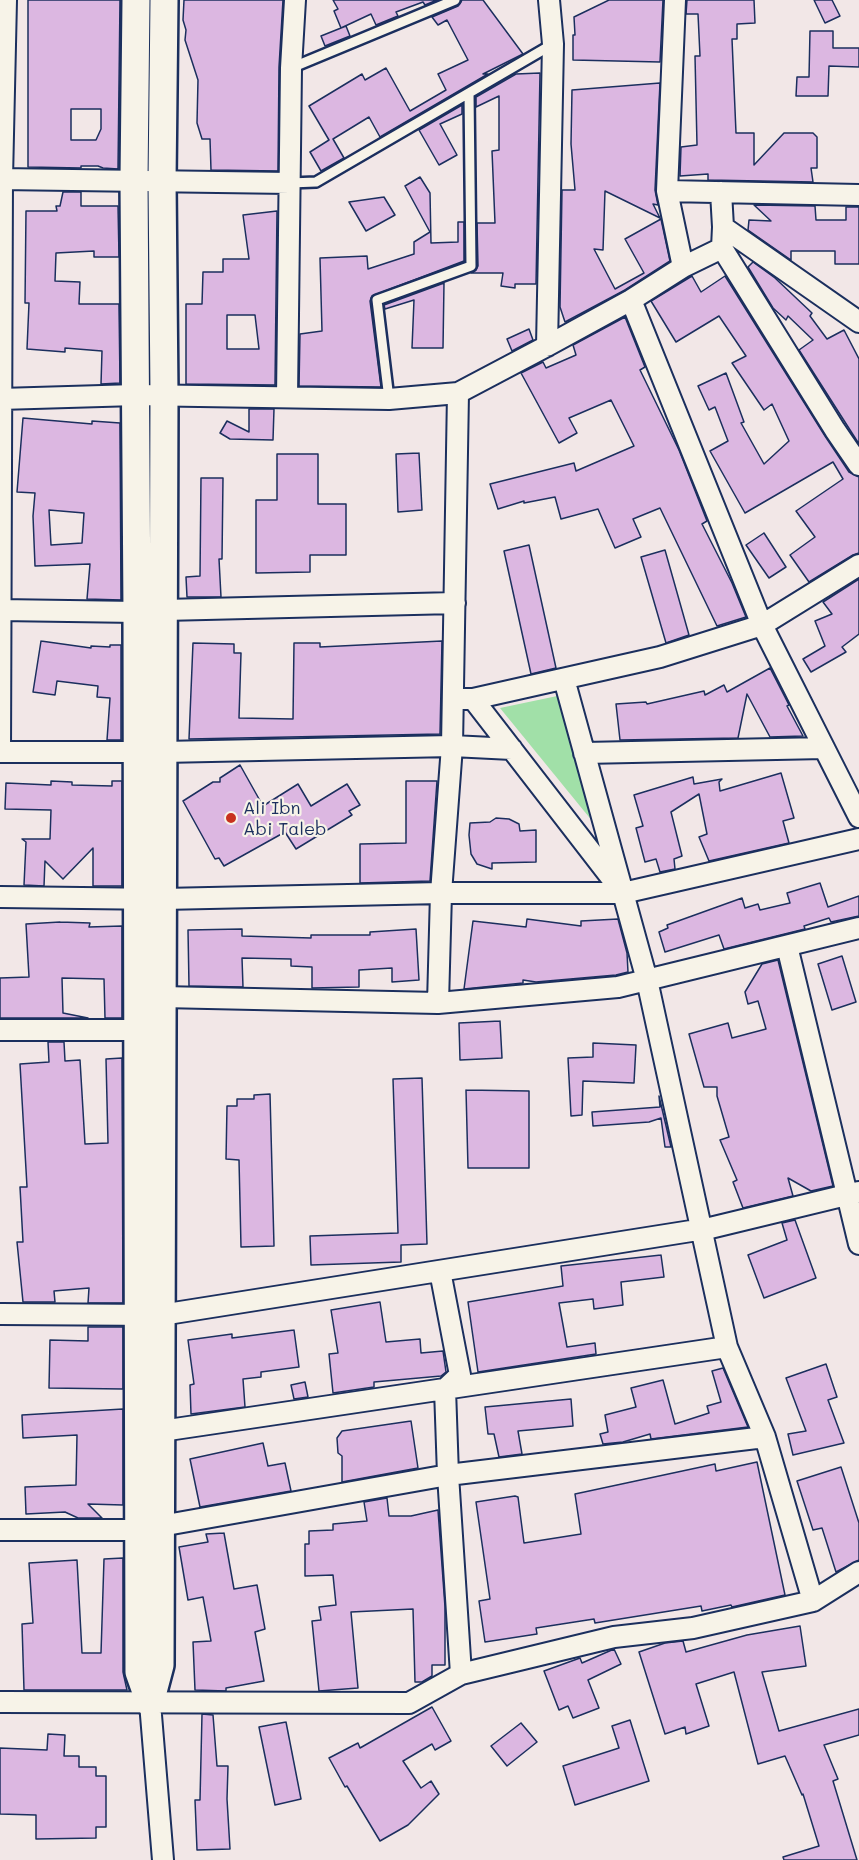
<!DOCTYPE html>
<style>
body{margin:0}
canvas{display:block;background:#f2e7e7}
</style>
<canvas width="859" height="1860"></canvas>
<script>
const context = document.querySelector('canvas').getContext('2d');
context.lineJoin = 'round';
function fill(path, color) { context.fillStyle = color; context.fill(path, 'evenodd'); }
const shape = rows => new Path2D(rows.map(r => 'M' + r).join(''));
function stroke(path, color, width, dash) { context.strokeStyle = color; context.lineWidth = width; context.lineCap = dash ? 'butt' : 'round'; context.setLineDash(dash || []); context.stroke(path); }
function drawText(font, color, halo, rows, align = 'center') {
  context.font = font + ' Mali,sans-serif'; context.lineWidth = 4.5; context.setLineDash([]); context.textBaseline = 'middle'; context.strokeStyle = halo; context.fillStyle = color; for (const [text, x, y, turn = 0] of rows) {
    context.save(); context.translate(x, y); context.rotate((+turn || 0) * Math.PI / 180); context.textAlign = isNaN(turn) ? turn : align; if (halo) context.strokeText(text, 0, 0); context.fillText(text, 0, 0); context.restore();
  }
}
fill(shape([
 [562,695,593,822,500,708]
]), '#a1e0a8');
const building = shape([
 [28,0,120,0,118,169,103,168,98,166,81,166,81,168,28,167,28,0],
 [71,109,101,109,101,129,96,140,71,140,71,109],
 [184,0,283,0,279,67,278,171,211,170,210,139,202,139,197,123,198,80,185,40,186,30,183,20,184,0],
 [333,0,437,0,425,5,423,2,396,12,398,16,376,25,371,14,341,28,334,11,338,9,333,0],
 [462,0,483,0,523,54,483,74,488,74,380,137,369,117,333,139,344,158,321,171,310,152,329,140,309,106,362,74,365,80,386,68,410,111,446,90,438,74,468,60,447,20,438,25,432,17,458,6,462,0],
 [609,0,663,0,660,62,573,60,573,35,575,35,574,17,609,0],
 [687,0,754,0,755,23,737,24,737,39,732,39,736,133,754,133,754,165,784,133,813,133,817,137,817,168,811,168,813,182,708,180,708,174,680,176,681,147,697,145,695,56,700,56,698,14,686,14,687,0],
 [814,0,832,0,840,16,825,23,814,0],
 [346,26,350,36,325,46,321,36,346,26],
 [810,31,833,31,833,48,859,48,859,67,829,66,828,96,796,96,797,77,809,77,810,31],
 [540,73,536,284,515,284,515,288,501,286,503,273,471,273,476,270,478,266,477,223,495,223,492,151,499,150,499,96,476,107,476,97,516,74,540,73],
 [660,83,655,190,658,205,653,204,660,218,605,191,603,250,594,249,615,289,644,273,625,239,661,219,670,261,625,290,565,322,560,307,562,190,575,190,571,144,572,90,660,83],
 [462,105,462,114,440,124,457,155,439,165,419,130,462,105],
 [420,177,430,193,431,243,458,242,458,222,464,222,464,261,372,296,370,301,381,387,299,386,300,334,322,331,320,258,367,256,368,269,414,254,414,242,430,232,405,186,420,177],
 [63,192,81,192,81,206,118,206,119,257,94,257,94,251,56,253,55,281,80,282,79,304,119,304,120,383,101,384,102,351,65,348,65,352,27,349,29,303,25,303,26,211,57,211,56,206,60,206,63,192],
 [384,197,395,215,366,231,349,202,384,197],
 [754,205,815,206,816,220,846,220,846,207,859,207,859,264,835,264,835,251,791,251,791,260,748,230,749,220,771,221,754,205],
 [277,211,275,385,186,384,186,304,202,304,203,272,223,272,223,259,249,259,243,215,277,211],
 [227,315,255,315,259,349,227,349,227,315],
 [753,262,775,278,812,313,810,316,827,339,844,330,859,359,859,444,799,350,813,340,788,316,786,320,773,308,748,267,753,262],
 [692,276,701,292,725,276,825,436,849,472,859,477,859,553,853,555,809,582,790,555,815,537,796,511,843,479,833,462,745,513,710,451,728,441,715,407,709,410,698,386,726,373,744,422,741,423,764,464,789,441,772,404,764,410,732,363,746,356,719,316,676,342,651,301,692,276],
 [444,283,443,348,412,348,414,300,385,309,384,305,444,283],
 [625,317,645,367,640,370,679,450,707,521,702,524,732,583,746,617,717,626,660,508,633,519,641,537,615,548,598,509,561,519,555,497,524,503,524,501,498,509,490,484,574,463,576,471,634,446,611,400,569,418,577,433,559,443,521,373,543,362,546,368,576,355,573,345,625,317],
 [529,329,533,340,512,351,507,339,529,329],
 [249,409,274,409,273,440,230,439,220,433,227,421,249,432,249,409],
 [23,418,92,424,92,421,120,423,121,600,87,599,90,564,35,566,33,516,35,493,17,492,23,418],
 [49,510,84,513,82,543,51,545,49,510],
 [419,453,422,510,398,512,396,454,419,453],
 [277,454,318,454,318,504,346,504,346,555,310,555,310,572,256,573,256,500,277,500,277,454],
 [201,478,223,478,222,559,219,559,221,597,187,597,186,577,200,576,201,478],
 [764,533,786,567,769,578,746,545,764,533],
 [529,545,556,668,531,674,504,551,529,545],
 [665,550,689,635,666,643,641,557,665,550],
 [859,579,859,634,842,647,846,652,811,672,803,659,825,646,815,621,832,614,823,602,859,579],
 [41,641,91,648,91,646,110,647,110,645,121,645,121,740,107,740,110,698,97,697,98,686,57,681,55,695,33,692,41,641],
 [442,641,440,734,189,739,193,643,234,644,234,653,241,653,239,718,293,719,294,643,320,643,320,647,442,641],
 [770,668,789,705,787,706,803,736,770,737,747,694,738,738,620,740,616,704,646,702,647,704,704,691,705,695,724,685,727,692,770,668],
 [240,765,263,806,298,784,311,806,347,784,360,805,349,811,352,815,296,849,285,832,224,866,219,858,215,859,183,801,213,782,220,782,220,778,240,765],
 [781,773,794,818,783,821,789,843,709,861,699,837,707,834,699,794,671,812,682,856,674,859,675,869,660,872,656,859,645,862,636,828,643,826,634,795,693,777,694,784,722,779,719,782,720,791,781,773],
 [51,781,72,782,72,785,112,786,112,781,122,781,122,886,93,886,93,848,63,879,45,861,44,886,24,885,26,842,22,839,50,839,51,810,5,809,6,783,51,785,51,781],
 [406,781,437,781,430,881,360,883,360,844,406,843,406,781],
 [496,818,509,819,519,824,520,831,536,830,536,862,492,863,492,869,477,864,471,854,469,835,470,823,490,822,496,818],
 [820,883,828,907,859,896,859,916,831,922,829,918,804,926,805,929,724,949,719,935,665,952,659,932,668,928,667,925,742,898,745,908,758,904,760,910,790,903,787,893,820,883],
 [527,919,581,926,581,921,618,919,627,953,628,972,616,975,536,982,523,980,523,983,464,989,473,921,526,927,527,919],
 [60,922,90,923,89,927,122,926,122,1018,105,1018,104,979,62,978,63,1013,88,1018,0,1018,0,978,29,977,26,924,60,922],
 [242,929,242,936,311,938,311,935,370,935,370,932,416,929,419,980,392,982,392,968,359,970,359,987,312,988,312,967,291,966,291,959,242,958,243,987,189,986,188,930,242,929],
 [842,956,856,1002,832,1010,818,964,842,956],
 [778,960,833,1186,811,1191,788,1178,793,1196,743,1208,733,1182,737,1180,720,1140,729,1137,717,1096,717,1087,704,1087,689,1034,728,1023,732,1038,766,1029,758,1001,748,1004,745,992,762,964,778,960],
 [500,1021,502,1058,460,1060,459,1023,500,1021],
 [48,1042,64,1042,65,1061,80,1060,85,1144,108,1143,106,1059,122,1058,123,1303,88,1303,89,1288,54,1291,55,1302,23,1302,17,1242,23,1242,20,1187,27,1187,20,1064,49,1062,48,1042],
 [593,1043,636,1045,634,1083,583,1081,582,1115,571,1116,568,1058,593,1057,593,1043],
 [422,1078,427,1244,401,1245,401,1262,311,1265,310,1236,398,1233,393,1079,422,1078],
 [466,1090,529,1091,529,1168,468,1168,466,1090],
 [270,1094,274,1246,241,1247,239,1160,226,1159,227,1106,237,1106,237,1099,254,1099,254,1095,270,1094],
 [659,1096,671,1147,665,1147,661,1118,649,1122,593,1126,592,1112,660,1107,659,1096],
 [795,1220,816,1278,764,1298,748,1255,787,1240,782,1223,795,1220],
 [661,1255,664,1277,621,1282,623,1305,594,1309,593,1299,559,1303,567,1347,595,1343,596,1354,478,1372,468,1302,563,1286,561,1266,661,1255],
 [380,1302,386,1342,420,1339,421,1353,443,1351,446,1372,441,1376,374,1382,374,1387,333,1393,329,1354,338,1353,331,1310,380,1302],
 [88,1327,123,1327,123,1389,49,1388,50,1340,88,1341,88,1327],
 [294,1330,299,1367,261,1372,261,1377,243,1379,245,1407,191,1414,190,1385,194,1384,188,1340,232,1334,232,1338,294,1330],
 [826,1364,837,1397,828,1400,844,1443,793,1455,788,1434,806,1431,786,1378,826,1364],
 [723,1368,748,1427,651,1439,650,1434,623,1442,603,1444,600,1434,608,1432,605,1415,636,1407,631,1388,663,1380,675,1424,709,1413,707,1406,721,1402,712,1371,723,1368],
 [305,1382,308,1397,294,1399,291,1385,305,1382],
 [571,1399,573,1426,518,1431,522,1454,499,1457,494,1434,488,1434,485,1407,571,1399],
 [123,1409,123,1505,88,1504,102,1518,78,1518,65,1512,26,1514,25,1487,76,1485,77,1435,23,1438,22,1415,123,1409],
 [411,1421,418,1468,342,1482,342,1456,338,1453,337,1438,342,1431,411,1421],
 [263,1443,268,1466,285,1463,291,1491,200,1507,190,1459,263,1443],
 [757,1462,785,1595,732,1607,731,1605,702,1611,701,1606,595,1623,594,1619,536,1628,537,1634,485,1642,479,1601,490,1599,476,1502,515,1496,518,1497,524,1543,581,1534,575,1494,715,1464,716,1471,757,1462],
 [841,1467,859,1523,859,1560,836,1572,822,1528,813,1530,797,1481,841,1467],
 [387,1498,389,1516,411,1516,438,1510,445,1607,445,1665,432,1665,432,1676,422,1682,415,1682,413,1609,351,1612,358,1688,319,1691,312,1621,321,1620,319,1607,336,1605,333,1575,305,1576,305,1544,309,1544,309,1531,333,1530,333,1524,367,1521,364,1502,387,1498],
 [224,1533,234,1589,257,1585,265,1629,255,1632,264,1681,226,1688,226,1691,195,1690,193,1642,211,1641,203,1597,188,1600,179,1547,208,1542,206,1534,224,1533],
 [123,1558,123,1672,127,1690,24,1690,22,1624,33,1623,29,1563,77,1560,82,1653,101,1653,104,1559,123,1558],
 [800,1626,806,1666,762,1672,779,1731,859,1709,859,1735,824,1745,838,1779,833,1781,857,1860,784,1860,783,1857,819,1846,803,1794,802,1795,785,1756,758,1764,734,1672,696,1684,709,1726,686,1734,685,1727,665,1734,639,1652,665,1643,683,1641,686,1652,747,1635,800,1626],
 [614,1649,621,1664,588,1680,599,1708,573,1718,568,1706,559,1710,544,1671,580,1658,582,1663,614,1649],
 [432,1707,451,1741,435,1750,432,1744,403,1761,421,1788,431,1781,439,1794,408,1825,380,1841,347,1786,345,1787,329,1758,358,1743,360,1748,432,1707],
 [202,1714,213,1715,217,1766,228,1766,227,1799,230,1849,197,1850,195,1800,200,1800,202,1714],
 [630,1720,649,1781,575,1805,563,1766,619,1748,612,1726,630,1720],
 [286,1722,301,1799,275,1805,259,1727,286,1722],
 [521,1723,537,1742,507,1766,491,1746,521,1723],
 [48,1734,65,1735,64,1756,79,1756,79,1767,96,1767,96,1776,106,1776,106,1827,96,1827,96,1838,36,1839,36,1815,0,1814,0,1748,47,1750,48,1734]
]);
fill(building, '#dcb7e1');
stroke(building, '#1b2f5e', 1.5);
const service = shape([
 [291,68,455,0],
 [290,183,316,182,553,44],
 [389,399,377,300,471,266,469,93]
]);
const minor = shape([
 [675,0,667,191,683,267],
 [0,179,290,183],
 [667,191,859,195],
 [723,227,859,322],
 [722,248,835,430,859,465],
 [631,300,762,625,859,817],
 [547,346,553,44,549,0],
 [287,397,291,68,295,0],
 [0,399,136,395,389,399,458,393,547,346,631,300,683,267,722,248,723,227,721,192],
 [0,610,137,612,164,610,455,603],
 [564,679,647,980,727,1347,765,1437,813,1601,859,1572],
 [453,699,473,699,660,657,762,625,859,565],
 [473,699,616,884],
 [0,752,2,179,6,0],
 [0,752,163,752,452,746,512,749],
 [584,753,824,748],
 [0,897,163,899,441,893,623,893,859,839],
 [787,946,859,1244],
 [162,997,438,1003,618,987,859,928],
 [438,1003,441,893,452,746,458,393],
 [0,1030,150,1030],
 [0,1314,161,1315,710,1228,859,1192],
 [148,1433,727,1347],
 [0,1530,138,1530,448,1475,765,1437],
 [461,1674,614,1637,693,1628,813,1601],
 [0,1702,409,1703,461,1674,448,1475,445,1389,460,1375,440,1271],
 [150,1703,163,1860]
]);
const secondary = shape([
 [136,0,134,180,137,612,139,1672,150,1703],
 [150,1703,160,1665,164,395,162,181,164,0]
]);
stroke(service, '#1b2f5e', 14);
stroke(minor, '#1b2f5e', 24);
stroke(secondary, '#1b2f5e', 32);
stroke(service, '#f7f3e8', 9);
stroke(minor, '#f7f3e8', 20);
stroke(secondary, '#f7f3e8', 27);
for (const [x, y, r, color] of [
 [231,818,6,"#c8321e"]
]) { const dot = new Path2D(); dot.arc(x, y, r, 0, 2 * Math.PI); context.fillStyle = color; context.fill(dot); stroke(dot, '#f7f3e8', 2); }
drawText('18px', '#1b2f5e', '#f7f3e8', [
 ["Ali Ibn",243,808],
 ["Abi Taleb",243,829]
], 'left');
</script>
